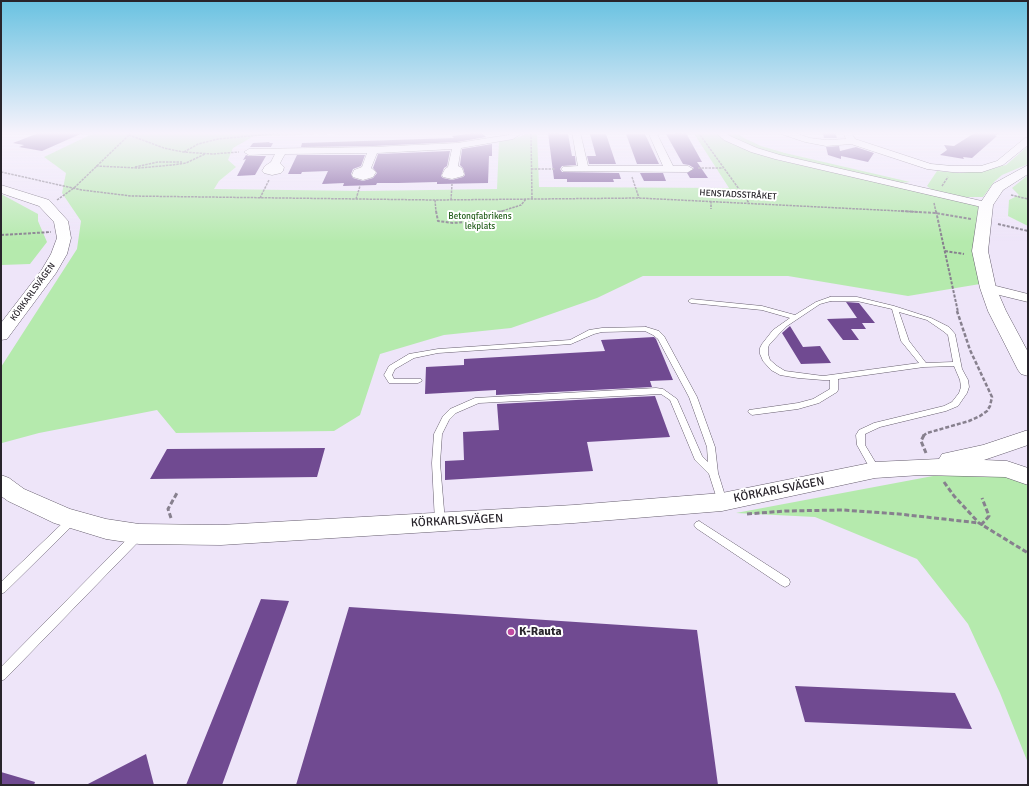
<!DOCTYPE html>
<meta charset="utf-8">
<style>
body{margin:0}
#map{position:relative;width:1029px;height:786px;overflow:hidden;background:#eee5f9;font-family:Signika,sans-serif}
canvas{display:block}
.frame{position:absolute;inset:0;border:2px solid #28242b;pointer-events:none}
</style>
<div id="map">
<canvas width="1029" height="786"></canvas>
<div class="frame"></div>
</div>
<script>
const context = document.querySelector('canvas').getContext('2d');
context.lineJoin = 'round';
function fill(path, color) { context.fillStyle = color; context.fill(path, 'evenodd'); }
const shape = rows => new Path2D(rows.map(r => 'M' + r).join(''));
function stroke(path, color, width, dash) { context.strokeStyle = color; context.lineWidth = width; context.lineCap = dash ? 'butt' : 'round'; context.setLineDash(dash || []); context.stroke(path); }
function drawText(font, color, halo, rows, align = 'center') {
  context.font = font + ' Signika,sans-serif'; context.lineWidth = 4; context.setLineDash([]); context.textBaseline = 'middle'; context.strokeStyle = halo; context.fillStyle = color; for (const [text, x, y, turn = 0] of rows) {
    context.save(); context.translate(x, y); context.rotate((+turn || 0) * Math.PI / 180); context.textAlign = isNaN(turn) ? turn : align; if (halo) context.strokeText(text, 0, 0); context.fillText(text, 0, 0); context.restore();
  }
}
fill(shape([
 [96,132,338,132,337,134,254,136,233,148,228,160,236,167,219,181,214,189,362,191,497,189,499,140,516,138,530,132,537,132,539,187,729,188,693,132,715,132,723,139,749,151,778,160,980,206,980,284,908,296,788,276,643,276,597,298,511,328,444,335,380,354,360,415,334,431,176,433,157,410,39,433,2,443,1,367,77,249,81,221,62,193,66,173,44,157],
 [725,132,735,132,744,138,761,146,785,153,910,182,900,183,779,156,757,149,731,137],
 [1028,146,1028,164,1002,175,994,182,983,197,964,197,932,190,927,186,937,171,960,173,986,170,1006,165],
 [1028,175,1028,226,1008,216,1009,200,1019,195,1012,188],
 [1,194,38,214,38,221,47,242,30,264,1,265],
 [949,473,1006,474,1028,484,1028,763,1000,693,968,624,917,559,815,517,736,513]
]), '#b5eaad');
fill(shape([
 [41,132,85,132,42,151,19,147,24,145,13,143],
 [481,132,486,137,457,142,373,146,301,147,302,143,454,138,452,136],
 [823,132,835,132,837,138,824,138],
 [976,132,1001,132,995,136,997,136,972,158,963,157,964,159,940,155,947,150,944,145,954,146],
 [548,133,568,134,572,156,575,156,576,165,562,166,560,169,562,172,619,173,621,179,613,179,614,182,567,182,567,179,554,179],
 [686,133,702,162,697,162,708,178,690,178,687,173,694,168,689,165,683,164,666,134],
 [590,134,606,134,616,164,589,164,587,156,596,156],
 [626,134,645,134,659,164,637,164],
 [270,142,269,143,273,143,271,147,250,147,253,143],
 [492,144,492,156,489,156,488,183,437,184,437,182,398,183,377,183,376,185,343,186,344,183,322,184,328,171,302,172,301,174,288,174,297,155,365,155,361,166,353,169,351,174,353,178,363,181,373,178,377,173,373,168,378,154,450,151,447,166,444,168,441,176,443,178,452,180,463,177,465,175,463,168,460,165,462,149],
 [839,146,840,151,856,147,874,153,868,162,841,156,841,159,828,155,826,147],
 [246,155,249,156,266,156,255,175,237,176,246,159,243,160],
 [640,173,663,173,666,181,644,181],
 [846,302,859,303,875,323,862,323,866,329,851,329,859,340,843,340,827,319,857,318],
 [790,326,803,347,820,346,831,363,801,364,782,333],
 [654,337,656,339,673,380,650,381,652,387,496,395,496,390,425,394,426,367,464,365,464,359,605,351,601,340],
 [655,396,670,437,587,442,593,471,445,480,445,461,464,460,463,432,499,430,497,404],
 [325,448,317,477,150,479,167,449],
 [261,599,289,601,222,785,186,785],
 [349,607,697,630,718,785,296,785],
 [795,686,955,693,972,729,805,722],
 [146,754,154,785,86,785],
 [1,772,35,782,34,785,1,785]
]), '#704a91');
const service = shape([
 [830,297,857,297,894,306,931,318,949,327,955,334,962,369,968,380,969,387,967,393,958,406,946,411,880,427,865,434,865,445,880,470,878,472,875,473,872,472,857,445,856,435,859,430,874,423,944,406,952,402,959,393,961,387,960,380,954,366,924,367,838,379,838,390,837,392,819,403,798,409,752,415,748,412,749,410,798,403,813,399,830,389,830,380,823,380,798,378,780,375,771,370,763,361,760,354,760,348,762,344,773,330,790,318,762,310,691,303,688,301,691,299,762,306,795,315,816,302,830,297],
 [831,301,857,301,892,309,901,341,919,363,823,376,785,371,777,366,770,360,768,354,768,348,769,345,779,334,787,326,820,304,831,301],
 [899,312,927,320,943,331,948,335,953,362,926,363,909,341,899,312],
 [646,327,659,331,664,336,697,397,715,447,718,473,727,502,725,505,722,506,719,505,709,474,695,460,670,400,661,394,479,403,456,413,449,420,442,434,440,463,445,522,443,525,440,526,437,525,435,522,432,463,434,434,443,416,450,409,475,398,656,388,663,389,677,399,702,456,708,462,707,447,689,397,658,339,653,335,645,331,602,332,594,334,571,344,438,353,414,358,395,369,392,375,394,379,421,379,422,381,418,383,389,383,384,375,389,366,409,354,438,349,570,340,589,330,602,328,646,327],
 [72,516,75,517,77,520,75,523,5,592,1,594,1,582,69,517,72,516],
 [699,521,789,579,790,582,789,585,785,587,781,585,696,528,694,525,696,522,699,521],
 [137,532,141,533,142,536,141,539,5,679,1,681,1,667,133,533,137,532]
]);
const minor = shape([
 [513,132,524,132,513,139,461,148,458,166,462,168,464,174,463,176,452,179,443,177,442,175,445,169,448,167,452,149,377,153,371,168,376,172,373,177,363,180,353,177,352,175,354,170,362,167,367,153,285,154,280,163,284,167,283,171,281,173,272,175,264,173,262,171,265,166,271,162,275,154,249,155,244,152,249,149,373,147,457,143,508,135,513,132],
 [572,132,580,132,588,166,663,166,648,132,656,132,673,166,688,166,693,169,688,172,563,171,561,169,563,167,578,166,572,132],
 [715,132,725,132,730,136,757,148,780,155,986,202,991,205,986,208,775,159,751,152,724,140,715,132],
 [780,132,793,132,810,138,826,140,846,139,843,132,851,132,855,139,931,164,952,166,981,166,997,161,1025,138,1028,137,1028,145,1003,165,982,172,952,172,927,169,851,144,826,146,805,142,781,134,780,132],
 [988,284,1028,294,1028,302,983,291,981,288,983,285,988,284]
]);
const tertiary = shape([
 [1028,165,1028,174,1003,190,993,205,988,251,996,288,1006,311,1028,352,1028,376,1021,374,1018,370,988,311,980,288,972,251,979,205,993,184,1028,165],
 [1,185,49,200,68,221,71,238,67,254,56,273,7,339,1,340,1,323,41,271,51,254,57,238,54,222,39,206,1,193,1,185],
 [1025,431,1028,431,1028,445,984,460,1007,461,1028,468,1028,485,1005,477,921,475,875,478,722,511,574,523,221,545,139,544,106,539,54,523,8,501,1,496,1,475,9,478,24,489,70,509,106,519,139,524,221,525,574,505,722,493,875,462,939,459,942,454,983,445,1025,431]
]);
stroke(service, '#665e6e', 1);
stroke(minor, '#665e6e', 1);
stroke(tertiary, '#665e6e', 1);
stroke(shape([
 [131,132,129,135,164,148,183,152,212,154,239,152],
 [698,132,749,203],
 [1,133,5,132],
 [531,133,532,199],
 [184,152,198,144,218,139,291,132],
 [96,166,139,168,172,165,186,163,205,154],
 [135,167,158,162,182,162],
 [698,168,723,168],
 [531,169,555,169],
 [1,172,82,190,131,196,435,200,639,198,920,212],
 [632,177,639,198],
 [942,186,948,177],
 [1011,195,1028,199],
 [260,198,269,180],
 [356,199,360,186],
 [57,200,74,188,129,135],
 [435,200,436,212],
 [451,200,452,184],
 [711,201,711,209],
 [934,203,936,212],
 [499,212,521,205,526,199]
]), '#87808e', 1.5, [2.5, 1]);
stroke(shape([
 [436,211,438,221,453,223,466,222,475,215,503,211],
 [901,211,935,213,971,219],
 [936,211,958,312],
 [1028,223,1028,230],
 [998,224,1028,231],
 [1,235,51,232],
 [945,251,964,254]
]), '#87808e', 2, [3, 1.5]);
stroke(shape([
 [923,436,927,433,969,421,980,416,987,411,990,406,992,397,970,350,957,311]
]), '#87808e', 2.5, [4, 2]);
stroke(shape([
 [924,435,921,441,926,453],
 [944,482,954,496,979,523,1028,553],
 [747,514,785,511,843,510,899,514,979,523],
 [171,518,168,509,177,493],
 [981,525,989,516,982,498]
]), '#87808e', 3, [5, 2.5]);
fill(service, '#fff');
fill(minor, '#fff');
fill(tertiary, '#fff');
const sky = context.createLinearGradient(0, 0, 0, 242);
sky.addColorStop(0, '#69c2e1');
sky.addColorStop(0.55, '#f7f3fc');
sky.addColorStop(1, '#f7f3fc00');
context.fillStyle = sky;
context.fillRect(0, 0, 1029, 242);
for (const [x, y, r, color] of [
 [511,632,4,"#c04aa1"]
]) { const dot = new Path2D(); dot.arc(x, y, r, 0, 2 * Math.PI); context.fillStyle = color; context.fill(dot); stroke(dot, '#fff', 1.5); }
drawText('9px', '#28242b', '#fff', [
 ["HENSTADSSTRÅKET",738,195,3],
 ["KÖRKARLSVÄGEN",33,292,-54]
]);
drawText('9px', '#245f1c', '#fff', [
 ["Betongfabrikens",480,217],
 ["lekplats",480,227]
]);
drawText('12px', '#28242b', '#fff', [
 ["KÖRKARLSVÄGEN",779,490,-11],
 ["KÖRKARLSVÄGEN",457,521,-3]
]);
drawText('bold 12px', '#28242b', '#fff', [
 ["K-Rauta",519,632]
], 'left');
</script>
